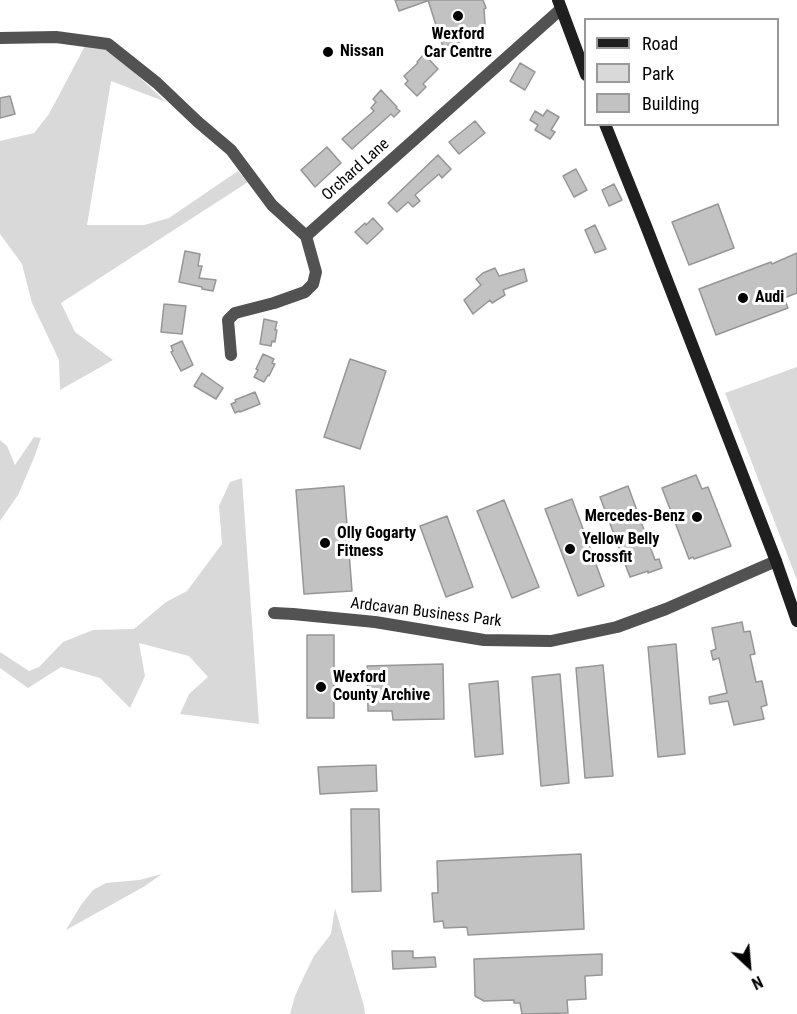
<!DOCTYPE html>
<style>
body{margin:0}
#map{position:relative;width:797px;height:1014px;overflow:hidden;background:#fff;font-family:"Roboto Condensed",sans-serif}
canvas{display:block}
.legend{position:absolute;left:584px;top:18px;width:195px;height:108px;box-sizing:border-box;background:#fff;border:2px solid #999;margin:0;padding:8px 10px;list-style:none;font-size:18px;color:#000}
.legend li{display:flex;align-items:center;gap:12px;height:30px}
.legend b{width:30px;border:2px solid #999}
.north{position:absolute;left:719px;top:936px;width:60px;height:60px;-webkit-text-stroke:4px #fff;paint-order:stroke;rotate:154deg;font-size:16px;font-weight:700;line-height:24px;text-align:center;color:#000}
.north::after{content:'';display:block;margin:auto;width:21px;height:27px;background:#000;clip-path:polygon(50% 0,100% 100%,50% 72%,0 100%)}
</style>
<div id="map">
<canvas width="797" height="1014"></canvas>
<ul class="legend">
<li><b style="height:8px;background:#1f1f1f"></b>Road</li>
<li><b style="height:16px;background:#d9d9d9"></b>Park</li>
<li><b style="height:16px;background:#c2c2c2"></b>Building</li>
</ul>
<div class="north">N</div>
</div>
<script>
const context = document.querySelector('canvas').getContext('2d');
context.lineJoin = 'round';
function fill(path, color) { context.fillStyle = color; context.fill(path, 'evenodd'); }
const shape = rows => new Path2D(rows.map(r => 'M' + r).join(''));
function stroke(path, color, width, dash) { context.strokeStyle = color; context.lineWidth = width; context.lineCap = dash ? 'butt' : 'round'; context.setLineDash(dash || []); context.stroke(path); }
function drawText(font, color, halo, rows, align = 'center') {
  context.font = font + ' "Roboto Condensed",sans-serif'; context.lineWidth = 6; context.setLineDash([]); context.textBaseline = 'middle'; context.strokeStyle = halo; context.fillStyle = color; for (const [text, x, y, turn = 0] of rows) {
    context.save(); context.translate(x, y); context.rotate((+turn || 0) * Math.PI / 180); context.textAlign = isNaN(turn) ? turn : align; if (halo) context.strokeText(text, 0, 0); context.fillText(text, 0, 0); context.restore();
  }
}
fill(shape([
 [86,44,109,49,166,102,111,81,87,225,144,225,169,218,238,171,248,182,61,303,75,332,113,360,60,390,59,360,32,303,22,264,0,234,0,141,34,133,49,114],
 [797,367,797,580,725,393],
 [34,437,41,438,34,458,18,495,0,521,0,440,7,446,15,465],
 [242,478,259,724,180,714,189,694,208,677,189,656,139,643,145,676,130,708,100,678,61,667,28,688,0,668,0,652,29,671,39,667,63,642,93,630,134,629,166,602,187,591,222,544,219,506,230,482],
 [162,874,145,886,66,930,81,905,93,890,106,883,139,880],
 [335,908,364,1006,365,1014,290,1014,295,996,305,974,314,956,331,934]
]), '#d9d9d9');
const building = shape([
 [395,0,426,0,427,1,399,11,395,0],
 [428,0,483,0,486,8,484,9,485,24,481,35,443,47,428,0],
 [424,54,438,69,423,84,426,87,417,96,405,84,408,81,404,76,418,63,417,62,424,54],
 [520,63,535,72,525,90,510,81,520,63],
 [381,90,397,107,396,108,400,111,394,117,391,114,352,149,342,139,374,111,371,108,376,102,373,99,381,90],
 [10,96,15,114,0,118,0,98,10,96],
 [547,110,559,117,551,130,555,132,550,139,535,130,538,125,530,120,535,111,543,116,547,110],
 [475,121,485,133,459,154,449,142,475,121],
 [327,147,341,163,315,187,301,170,327,147],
 [438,155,451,169,442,178,439,174,415,195,420,201,413,207,408,202,397,212,388,203,438,155],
 [576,169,587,190,574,197,563,176,576,169],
 [614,184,622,200,609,206,602,190,614,184],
 [718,204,734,248,689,265,672,222,718,204],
 [373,218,383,229,367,244,355,232,365,223,366,225,373,218],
 [595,225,606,249,595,253,585,230,595,225],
 [185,251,200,254,198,266,202,266,199,278,216,280,213,291,202,289,202,287,179,282,185,251],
 [797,253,797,293,784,298,788,308,716,335,699,289,771,262,772,264,797,253],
 [495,268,499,276,524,269,527,281,503,290,505,295,492,303,490,300,473,314,464,300,481,285,476,279,483,273,495,268],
 [164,304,186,306,182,334,161,332,164,304],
 [264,319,277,322,275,330,277,330,275,342,272,341,271,346,260,344,264,319],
 [182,341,193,365,181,371,171,352,173,351,171,346,182,341],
 [263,354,274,359,272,363,275,364,269,376,268,375,264,382,254,377,258,370,256,369,263,354],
 [350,359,386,371,360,449,324,437,350,359],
 [202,373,223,388,216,399,194,386,202,373],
 [255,392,260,404,240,412,239,411,235,413,231,404,236,402,235,400,255,392],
 [696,475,702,489,708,487,731,546,694,559,693,557,689,559,662,488,696,475],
 [344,486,352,591,304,594,296,490,344,486],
 [628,486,655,560,659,559,662,568,648,573,648,571,630,577,600,497,628,486],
 [572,499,604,586,578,596,545,509,572,499],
 [504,500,539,587,512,598,477,511,504,500],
 [447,516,473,587,446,597,420,526,447,516],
 [742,622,744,632,750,631,755,654,750,655,756,682,762,681,767,705,761,707,764,719,734,725,728,701,710,704,709,697,727,693,719,658,713,660,711,651,716,649,712,628,742,622],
 [307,635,334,635,334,718,307,718,307,635],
 [676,644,685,754,658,757,648,647,676,644],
 [443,664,444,719,393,720,392,711,368,711,367,666,443,664],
 [603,665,613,776,585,778,576,668,603,665],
 [560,674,569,783,541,786,532,677,560,674],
 [498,681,503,754,475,757,469,684,498,681],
 [376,765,377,791,320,794,318,767,376,765],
 [351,809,379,809,381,891,352,892,351,809],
 [581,854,584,929,468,935,467,927,444,928,443,921,434,922,432,893,438,893,437,861,581,854],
 [392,951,413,951,413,958,435,957,436,967,393,969,392,951],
 [602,954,602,975,585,976,586,999,567,1000,568,1013,522,1014,520,1003,514,1003,514,1000,484,1001,475,996,474,959,602,954]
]);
fill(building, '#c2c2c2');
stroke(building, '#969696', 1.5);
stroke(shape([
 [0,38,56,37,108,44,157,83,198,122,231,150,272,205,306,236],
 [306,236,561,9],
 [231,355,228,320,235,313,274,303,305,292,313,284,316,272,306,236],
 [274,613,293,614,375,622,484,640,551,641,617,627,666,609,776,561]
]), '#525252', 12);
stroke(shape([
 [558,0,586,75],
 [605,124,646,226,776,561,797,621]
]), '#1f1f1f', 12);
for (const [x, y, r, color] of [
 [458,16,6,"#000"],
 [328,52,6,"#000"],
 [743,298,6,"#000"],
 [697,517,6,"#000"],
 [325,543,6,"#000"],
 [570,549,6,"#000"],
 [321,687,6,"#000"]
]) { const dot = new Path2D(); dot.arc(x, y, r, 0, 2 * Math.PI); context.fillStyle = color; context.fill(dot); stroke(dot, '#fff', 2); }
drawText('bold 16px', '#000', '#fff', [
 ["Wexford",458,35,"center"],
 ["Car Centre",458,53,"center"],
 ["Nissan",340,52],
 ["Audi",755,298],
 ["Mercedes-Benz",685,517,"right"],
 ["Olly Gogarty",337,534],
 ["Fitness",337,552],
 ["Yellow Belly",582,540],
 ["Crossfit",582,558],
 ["Wexford",333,678],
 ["County Archive",333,696]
], 'left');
drawText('16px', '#000', '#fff', [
 ["Orchard Lane",356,170,-42],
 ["Ardcavan Business Park",426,613,7]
]);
</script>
